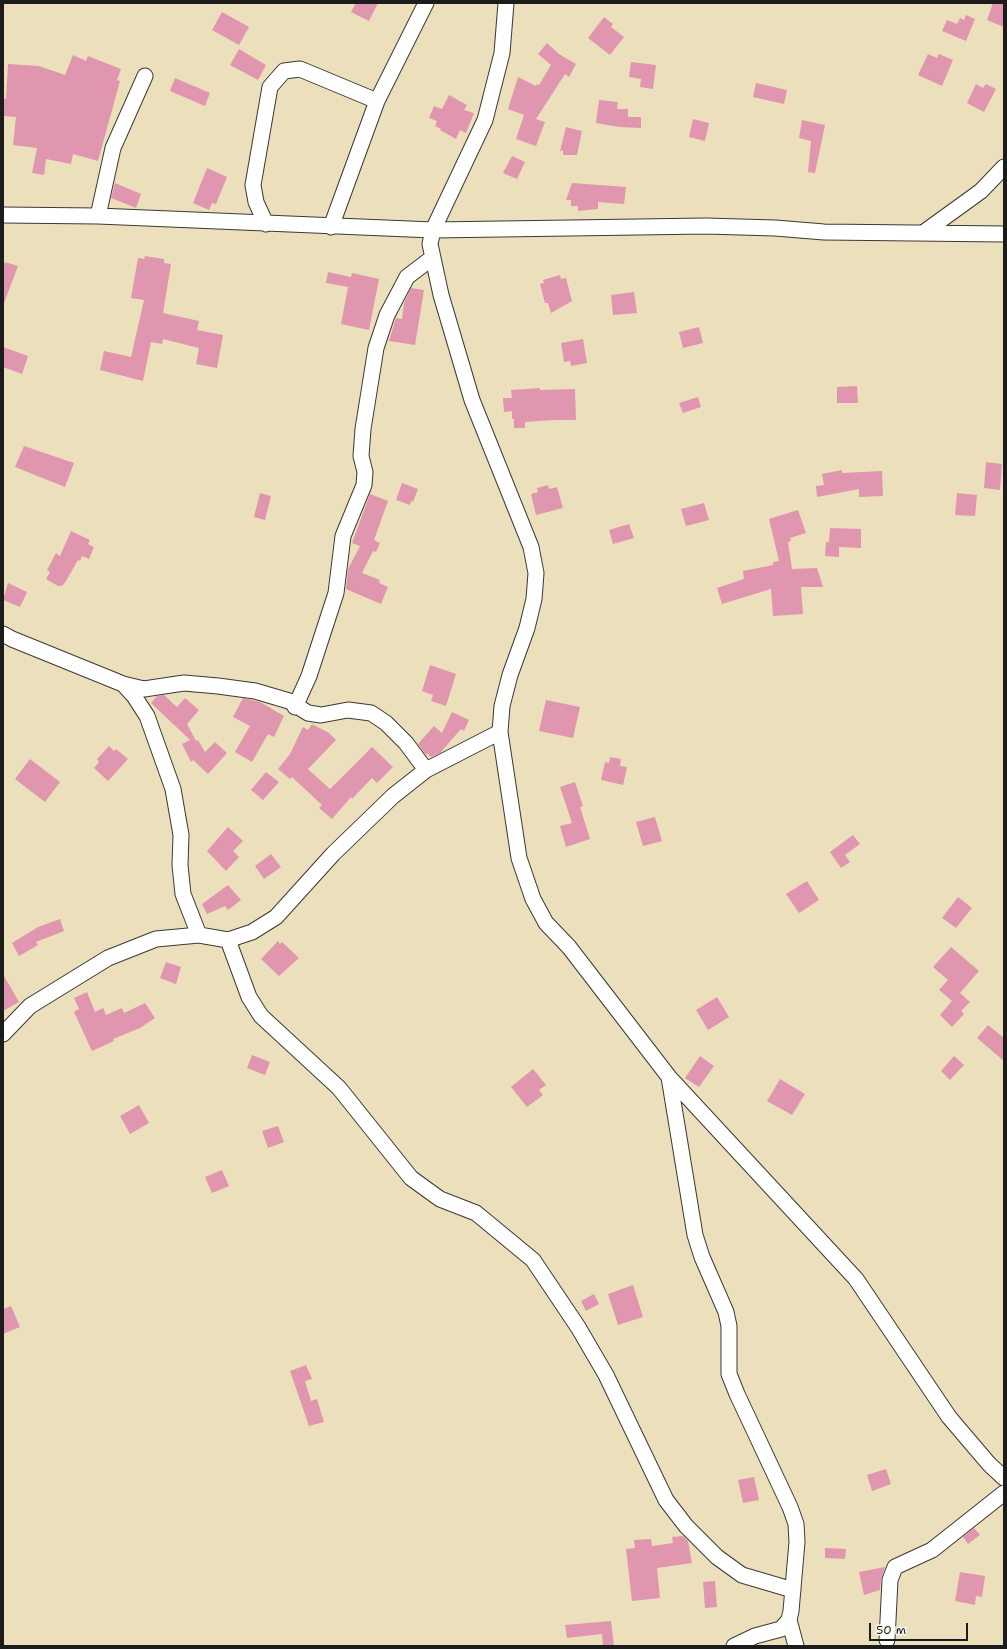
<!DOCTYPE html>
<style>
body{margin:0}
#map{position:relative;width:1007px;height:1649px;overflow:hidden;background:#ecdfbc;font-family:"Shantell Sans",sans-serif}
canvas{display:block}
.frame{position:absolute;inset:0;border:4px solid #1c1c1c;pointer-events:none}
.scale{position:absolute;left:869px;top:1623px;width:99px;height:18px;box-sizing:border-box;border:2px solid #1c1c1c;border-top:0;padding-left:5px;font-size:12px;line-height:14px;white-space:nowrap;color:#1c1c1c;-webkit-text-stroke:3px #fbf7ec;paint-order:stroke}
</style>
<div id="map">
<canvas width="1007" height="1649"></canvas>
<div class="frame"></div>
<div class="scale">50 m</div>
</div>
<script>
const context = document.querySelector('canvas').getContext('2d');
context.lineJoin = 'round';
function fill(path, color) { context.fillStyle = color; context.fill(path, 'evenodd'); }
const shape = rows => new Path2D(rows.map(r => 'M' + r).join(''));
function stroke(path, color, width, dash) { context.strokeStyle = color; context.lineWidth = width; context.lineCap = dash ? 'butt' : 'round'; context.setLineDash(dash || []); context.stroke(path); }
fill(shape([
 [356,3,378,3,369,21,351,12],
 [993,3,1004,3,1004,27,987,20],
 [222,12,249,27,239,45,212,30],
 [966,15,975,19,966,41,942,31,947,20,957,24,960,18,964,20],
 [604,17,613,24,611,27,624,37,610,55,588,38],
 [547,43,559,54,576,64,569,77,565,74,536,119,545,122,536,146,516,139,524,115,508,109,518,77,536,86,537,84,539,85,551,65,538,54],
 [239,49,266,65,258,80,230,65],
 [928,54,937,58,939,54,953,60,942,86,918,75],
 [73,55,86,61,88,56,121,69,117,80,120,81,98,161,73,154,71,164,46,159,44,175,32,173,37,148,13,145,16,117,3,116,3,99,6,99,8,64,39,66,65,75],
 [631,62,656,65,653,89,640,87,641,79,629,77],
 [175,78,210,93,205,106,170,91],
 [756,83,787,90,784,104,753,97],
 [976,84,983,88,986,84,996,89,984,112,967,103],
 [449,95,467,105,464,110,474,113,466,133,460,130,456,139,440,130,441,129,435,126,437,121,429,118,434,106,442,109],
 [599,100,618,102,617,109,628,109,628,117,641,117,641,128,619,127,596,123],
 [693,119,709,123,705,141,689,137],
 [802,120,825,125,815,173,808,172,811,141,799,138],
 [566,127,582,131,577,155,563,155,563,150,560,151],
 [512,156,525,162,517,179,503,173],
 [207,168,227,177,216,204,212,203,209,210,193,203],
 [115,183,141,194,136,208,111,198],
 [572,183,626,187,624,204,598,202,598,209,578,211,578,206,571,206,571,200,566,200],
 [145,256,164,259,164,263,171,264,163,313,199,321,197,330,223,335,217,368,196,364,199,348,163,339,162,344,151,342,143,381,100,370,104,351,131,357,144,300,131,298,138,258,144,259],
 [5,262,18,266,4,303,3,268],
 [328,272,351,277,352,273,379,279,369,330,341,324,348,287,326,283],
 [560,275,561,279,566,278,572,301,551,313,548,303,545,303,540,284,544,283,543,280],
 [411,288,424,290,415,345,389,341,396,318,402,319,404,303],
 [634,292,637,313,613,315,611,295],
 [699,327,703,343,683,348,679,332],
 [583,339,587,363,571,366,570,361,564,362,561,343],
 [3,347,28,356,22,374,3,367],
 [857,386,858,403,837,403,837,387],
 [540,388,540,390,575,389,576,420,554,420,525,422,525,428,514,428,514,419,512,419,512,411,504,412,503,398,512,398,511,390],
 [698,397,701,407,683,413,679,403],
 [24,446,74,463,65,487,15,467],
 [986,462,1002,464,1000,490,984,488],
 [842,470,842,473,882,471,883,496,859,497,859,489,817,497,816,486,824,485,822,474],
 [402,483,418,489,413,502,411,501,410,505,396,500],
 [548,485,549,489,557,487,563,508,536,515,531,494,538,492,537,488],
 [260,493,271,496,265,520,254,517],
 [957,493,977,495,975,516,955,515],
 [370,494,388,501,374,540,380,543,376,552,373,551,362,573,380,580,379,583,388,587,381,604,346,589,348,569,360,546,352,543],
 [704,503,709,520,686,526,681,509],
 [798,510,806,533,790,538,791,541,788,542,792,569,817,568,823,587,801,587,803,614,773,616,771,589,722,604,717,588,744,579,743,571,773,565,773,562,779,561,769,519],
 [629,524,634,538,613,544,609,530],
 [830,528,861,529,861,548,839,547,839,557,825,556,826,542,829,542],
 [71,531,90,540,88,544,94,547,89,559,82,556,80,561,78,560,66,581,62,586,58,586,46,579,50,572,47,570,56,553,60,556],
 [8,583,27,592,20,607,3,600],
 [430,665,456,674,446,706,431,701,433,695,422,691],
 [164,695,177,707,185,698,199,710,187,724,196,741,198,740,205,752,215,742,227,753,208,774,193,760,191,762,182,744,190,740,151,703,157,696],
 [243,698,260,702,284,716,274,737,268,734,252,762,235,752,250,726,233,717],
 [546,700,580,707,573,738,539,731],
 [452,712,469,720,464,731,461,729,440,753,431,757,432,755,431,757,427,753,426,755,418,744,434,726,442,733],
 [312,724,329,733,336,740,308,769,330,789,372,747,393,767,377,783,372,778,352,799,351,797,332,819,319,808,322,805,292,777,290,779,278,769,290,754,303,727,308,730],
 [109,746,114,751,116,749,128,759,108,781,94,768,99,762,97,759],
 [610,757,621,759,620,766,627,767,623,785,601,780,605,762,609,763],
 [30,759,60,782,45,802,15,779],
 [266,772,279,782,263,800,251,790],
 [575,782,583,806,580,807,590,839,566,847,560,826,572,823,560,787],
 [655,817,662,841,643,846,636,822],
 [228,827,243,841,233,851,239,857,226,871,207,851],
 [853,835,860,844,845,855,850,862,841,868,830,852],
 [271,854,281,867,264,879,255,866],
 [807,881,819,900,799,913,786,894],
 [228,885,241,900,228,910,225,906,207,914,202,904],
 [958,897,972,908,956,928,942,918],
 [60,919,64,931,36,942,38,945,19,956,12,943,38,927],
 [278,941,280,944,282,942,299,958,279,976,261,959],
 [951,947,979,971,960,993,970,1002,961,1011,964,1014,952,1027,940,1015,952,1001,939,990,948,980,933,967],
 [166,962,181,967,176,984,160,978],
 [3,974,19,1002,3,1011],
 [87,992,95,1012,103,1008,106,1015,122,1008,124,1013,145,1003,155,1018,140,1028,113,1039,114,1041,92,1051,74,1012,79,1009,74,998],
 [717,997,729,1017,708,1030,696,1010],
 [988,1025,1004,1038,1004,1061,977,1038],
 [252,1055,270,1062,265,1075,247,1068],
 [700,1056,714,1066,699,1087,685,1078],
 [954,1056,964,1065,950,1080,941,1071],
 [533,1069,546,1085,539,1090,543,1095,527,1107,511,1087],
 [780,1079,805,1094,792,1115,767,1101],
 [139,1105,149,1123,130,1134,120,1116],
 [278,1126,284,1142,268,1148,262,1131],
 [222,1170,229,1186,212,1193,205,1177],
 [633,1285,643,1317,618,1325,608,1294],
 [594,1294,599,1304,586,1311,581,1301],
 [11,1306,20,1327,3,1334,3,1309],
 [306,1365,312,1379,305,1381,311,1401,317,1399,324,1422,309,1426,290,1371],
 [886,1469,891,1484,872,1491,867,1475],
 [754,1477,759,1500,743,1503,738,1480],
 [974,1528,980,1535,968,1544,963,1537],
 [683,1536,688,1541,692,1563,657,1568,660,1598,632,1601,626,1549,635,1548,634,1540,651,1539,652,1546,673,1543,672,1537],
 [825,1548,846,1549,845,1559,825,1558],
 [885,1567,881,1579,880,1590,864,1595,859,1572],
 [960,1572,985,1576,982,1597,976,1596,975,1605,955,1601],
 [715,1581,717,1607,705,1608,703,1582],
 [611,1621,614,1646,603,1646,602,1634,567,1638,565,1625]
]), '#e096af');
const minor = shape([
 [506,3,502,53,485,120,433,230,430,244,441,295,472,400,531,547,536,573,534,599,527,628,510,675,502,706,500,732,519,858,533,899,546,923,569,947,669,1077,856,1279,949,1417,989,1464,1004,1478],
 [3,215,98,216,433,230,706,226,775,228,824,232,1004,234],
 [98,216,113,148,145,76],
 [266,224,256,202,253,185,270,87,284,71,300,69,377,101],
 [331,227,377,101,426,3],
 [923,233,981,191,1004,167],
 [3,634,12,639,123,684,134,696,147,716,173,789,181,835,180,865,183,894,199,935],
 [123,684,144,689,184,683,218,686,255,691,289,701,308,713,321,715,348,710,371,713,386,723,406,743,426,770],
 [295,707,309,676,336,593,343,536,364,485,365,472,361,456,363,429,376,348,387,315,407,277,432,258],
 [228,940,249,997,261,1016,339,1088,411,1178,440,1199,476,1213,533,1260,578,1327,606,1375,666,1500,686,1526,717,1557,742,1575,793,1590],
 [3,1034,30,1006,108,958,156,939,199,935,228,940,252,932,276,917,333,854,393,796,426,770,500,732],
 [669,1077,695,1235,702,1257,726,1312,729,1326,729,1374,737,1394,790,1507,796,1524,797,1542,791,1611,789,1620,781,1629,755,1636,734,1646],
 [789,1620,796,1646],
 [887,1640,890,1580,895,1567,932,1550,1004,1493]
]);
stroke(minor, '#3b3934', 17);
stroke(minor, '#fff', 15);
</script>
